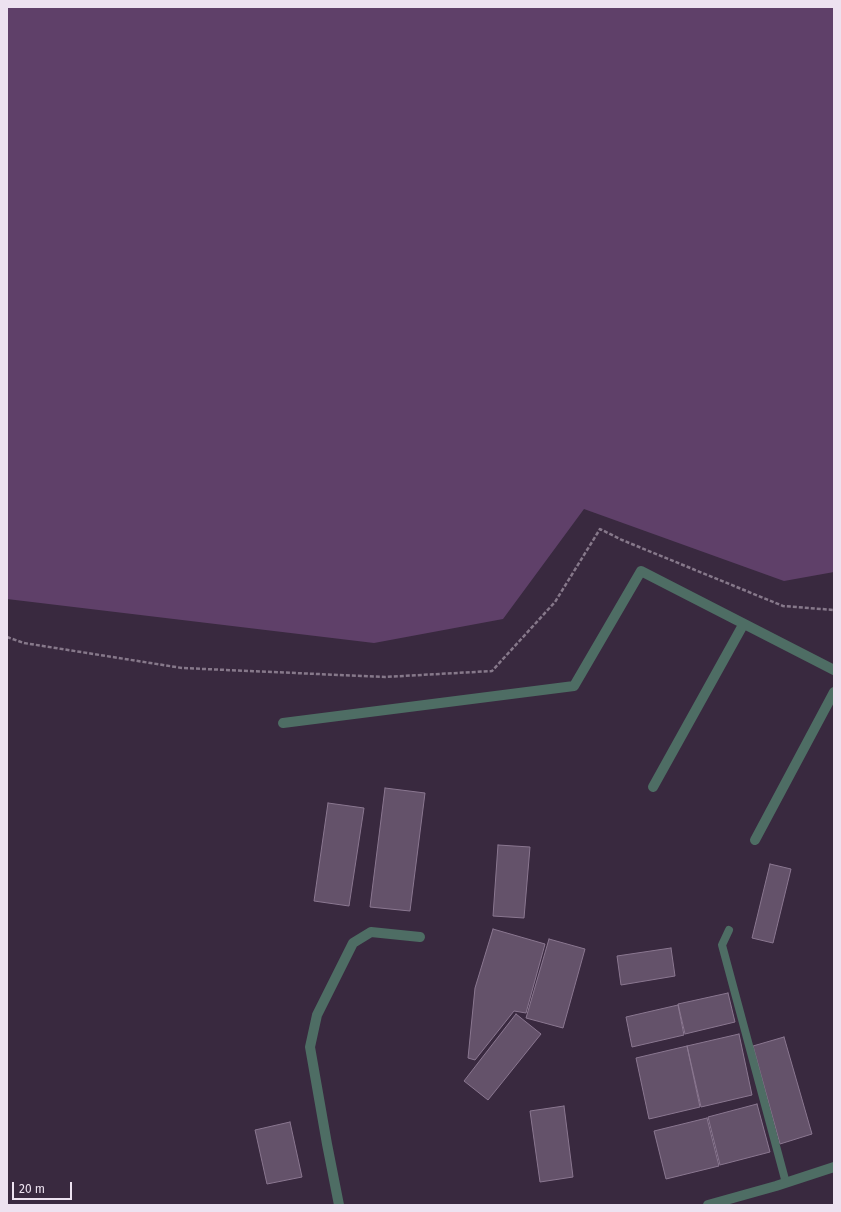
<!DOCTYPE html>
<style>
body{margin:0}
#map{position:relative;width:841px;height:1212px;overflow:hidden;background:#39293f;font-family:"Fira Sans",sans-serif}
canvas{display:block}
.frame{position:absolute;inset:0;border:8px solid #ede2f0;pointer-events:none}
.scale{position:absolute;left:12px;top:1182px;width:60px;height:18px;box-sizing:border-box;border:2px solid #ede2f0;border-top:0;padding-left:5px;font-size:12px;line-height:14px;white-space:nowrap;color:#ede2f0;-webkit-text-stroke:3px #39293f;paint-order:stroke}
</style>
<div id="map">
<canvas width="841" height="1212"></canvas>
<div class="frame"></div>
<div class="scale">20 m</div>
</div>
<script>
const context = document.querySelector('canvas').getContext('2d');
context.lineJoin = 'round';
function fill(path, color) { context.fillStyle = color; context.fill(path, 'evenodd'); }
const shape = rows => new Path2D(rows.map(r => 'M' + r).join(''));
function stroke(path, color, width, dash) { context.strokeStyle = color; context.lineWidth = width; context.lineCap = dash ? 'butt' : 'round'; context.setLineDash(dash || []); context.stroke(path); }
fill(shape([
 [7,7,834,7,834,572,784,581,584,509,503,619,374,643,7,599]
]), '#5f4069');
const building = shape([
 [385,788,425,793,410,911,370,907,385,788],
 [328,803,364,808,349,906,314,901,328,803],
 [498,845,530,847,524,918,493,916,498,845],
 [770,864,791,869,773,943,752,938,770,864],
 [493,929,545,944,526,1013,514,1011,475,1060,468,1058,475,988,493,929],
 [549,939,585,949,563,1028,526,1018,549,939],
 [671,948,675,976,621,985,617,956,671,948],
 [728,993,735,1022,685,1034,678,1004,728,993],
 [678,1005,684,1035,632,1047,626,1017,678,1005],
 [516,1014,541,1034,488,1100,464,1081,516,1014],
 [739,1034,752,1095,701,1107,687,1046,739,1034],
 [784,1037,812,1134,780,1144,753,1046,784,1037],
 [687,1046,700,1107,649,1119,636,1058,687,1046],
 [757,1104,770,1152,720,1165,708,1117,757,1104],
 [564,1106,573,1177,540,1182,530,1111,564,1106],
 [707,1118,719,1166,666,1179,654,1131,707,1118],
 [290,1122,302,1177,267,1184,255,1130,290,1122]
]);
fill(building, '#64526a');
stroke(building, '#8a7790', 1);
stroke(shape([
 [7,637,24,643,182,668,385,677,492,671,555,602,600,529,622,540,783,606,834,610]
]), '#86788a', 2.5, [4, 2]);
stroke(shape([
 [729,930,722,945,786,1183]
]), '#4e6d64', 8);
stroke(shape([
 [283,723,574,686,641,571,834,670],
 [653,787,743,625],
 [755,840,834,692],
 [339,1205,327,1144,310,1047,317,1015,353,943,371,932,420,937]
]), '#4e6d64', 10);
stroke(shape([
 [708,1205,776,1186,834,1167]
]), '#4e6d64', 10);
</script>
